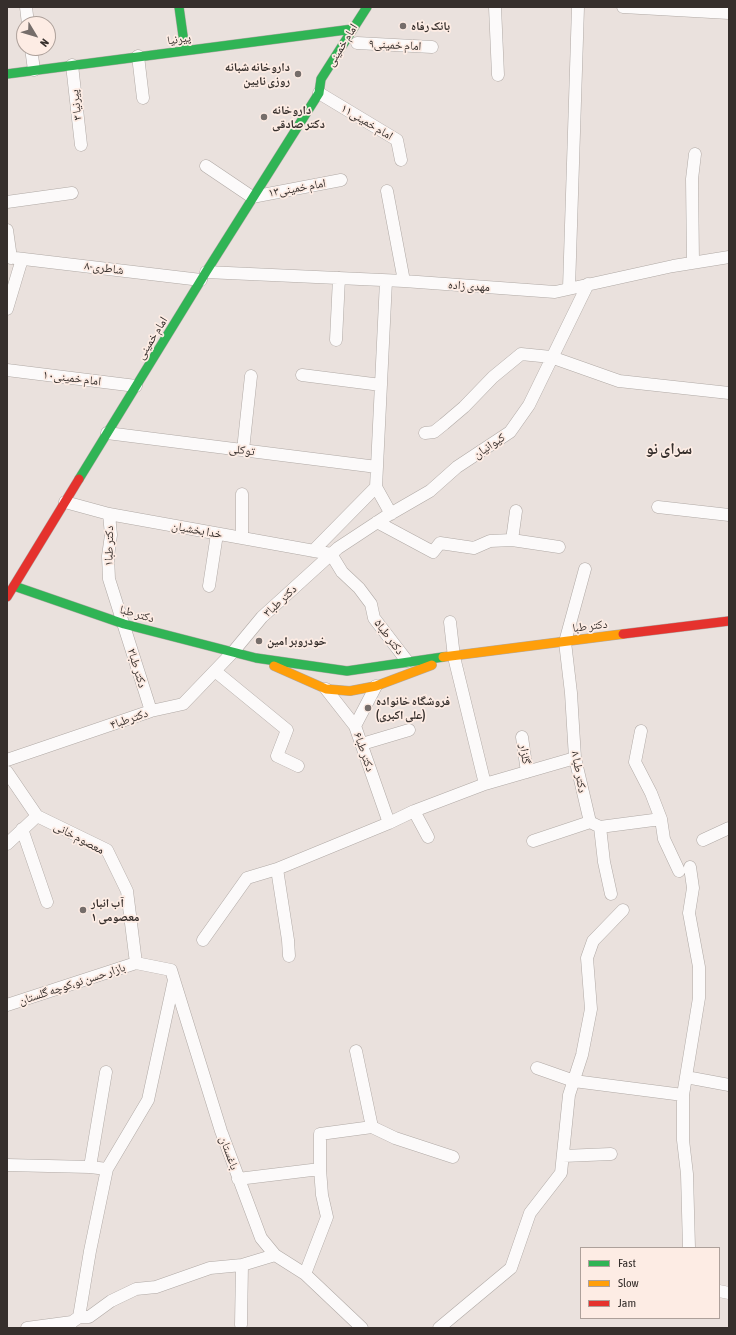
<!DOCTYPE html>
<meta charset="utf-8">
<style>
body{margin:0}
#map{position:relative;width:736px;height:1335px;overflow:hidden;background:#eae1dd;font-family:"Asap Condensed",sans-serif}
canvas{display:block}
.frame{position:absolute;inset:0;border:8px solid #362f2c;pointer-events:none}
.legend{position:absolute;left:580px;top:1247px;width:140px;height:72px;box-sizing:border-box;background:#fdece4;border:1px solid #ada09a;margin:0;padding:5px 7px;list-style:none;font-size:12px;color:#362f2c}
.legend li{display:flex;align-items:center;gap:8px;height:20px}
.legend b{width:20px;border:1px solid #ada09a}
.north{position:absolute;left:16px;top:16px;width:40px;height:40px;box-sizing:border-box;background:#fdece4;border:1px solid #ada09a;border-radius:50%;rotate:128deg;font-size:11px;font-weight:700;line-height:16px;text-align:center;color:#362f2c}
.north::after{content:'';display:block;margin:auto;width:14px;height:18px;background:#756d6a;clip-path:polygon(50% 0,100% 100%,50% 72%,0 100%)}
</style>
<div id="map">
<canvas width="736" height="1335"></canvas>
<div class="frame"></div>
<ul class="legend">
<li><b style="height:5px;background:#30b455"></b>Fast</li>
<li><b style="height:5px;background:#ff9f0a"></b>Slow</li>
<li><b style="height:5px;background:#e5322d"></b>Jam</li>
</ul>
<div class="north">N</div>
</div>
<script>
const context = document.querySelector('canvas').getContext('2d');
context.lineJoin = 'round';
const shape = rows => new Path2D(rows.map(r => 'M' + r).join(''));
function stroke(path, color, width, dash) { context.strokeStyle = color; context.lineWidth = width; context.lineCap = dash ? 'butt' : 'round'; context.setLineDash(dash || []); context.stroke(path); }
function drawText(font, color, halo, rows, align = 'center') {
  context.font = font + ' "Asap Condensed","Noto Naskh Arabic",sans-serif'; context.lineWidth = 3.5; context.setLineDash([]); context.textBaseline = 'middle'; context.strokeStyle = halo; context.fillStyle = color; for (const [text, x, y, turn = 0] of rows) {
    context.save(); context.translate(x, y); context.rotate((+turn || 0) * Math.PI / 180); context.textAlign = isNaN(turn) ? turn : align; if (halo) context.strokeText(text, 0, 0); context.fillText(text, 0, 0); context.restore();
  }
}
const street = shape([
 [26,7,28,24],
 [495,7,498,75],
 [623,7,729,13],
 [357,43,432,47],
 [31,48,34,70],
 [138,56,143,98],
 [72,65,81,145],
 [319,93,397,140,401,160],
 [206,166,252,197,341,180],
 [387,191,404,281],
 [7,202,72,193],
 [7,230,11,258],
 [7,257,201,280],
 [693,262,692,179,695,154],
 [206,272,404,281,555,292,673,266,729,257],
 [386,281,376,487,391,514],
 [569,288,578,7],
 [7,309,22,259],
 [336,340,339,278],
 [7,370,136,386],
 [302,375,381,385],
 [107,433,377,467],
 [425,433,434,432,444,424,464,407,493,377,521,354,551,357,619,381,729,393],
 [243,450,251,376],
 [65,502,109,514,331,554],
 [658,507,729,515],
 [109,514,111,535,108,556,109,579,151,711],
 [377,522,433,552,440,543,474,548,490,541,512,540,559,547],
 [242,538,242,494],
 [512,540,516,511],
 [313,551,376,487],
 [331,554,342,572,359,588,371,604,374,618,407,661],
 [585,569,565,642,571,693,575,758,590,822,600,827,604,862,611,894],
 [209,586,217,534],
 [450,622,454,657,485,784],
 [215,671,287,730,277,756,298,766],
 [326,689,355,726,389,823],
 [355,726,376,686],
 [641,731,635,762,651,793,661,819,664,839,679,871],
 [522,737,527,772],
 [362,744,409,730],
 [7,760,151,711,183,704,233,652,262,617,338,548,385,517,430,491,457,467,510,432,529,405,588,284],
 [7,772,37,816,107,850,127,891,136,963],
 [414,811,428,837],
 [600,827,661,819],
 [22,829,47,902],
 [703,840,729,828],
 [533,841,590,822],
 [7,844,37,816],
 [203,940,247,878,277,869],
 [289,956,288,940,277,869,389,823,414,811,485,784,575,758],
 [7,1005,136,963,171,970,221,1131,261,1238,275,1255,305,1274,362,1328],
 [356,1051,372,1127],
 [537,1068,574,1081,683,1095],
 [686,1077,729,1085],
 [563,1156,611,1154],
 [7,1165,90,1167,107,1169],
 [90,1167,106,1072],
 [238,1179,320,1169],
 [689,1248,687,1174,683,1140,683,1095,699,998,699,967,689,913,693,888,690,867],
 [305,1274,327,1217,322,1195,320,1169,320,1134,372,1127,395,1138,453,1157],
 [719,1291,729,1293],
 [79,1317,89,1317,111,1301,136,1289,156,1287,210,1268,242,1265,275,1255],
 [241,1325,242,1265],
 [27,1328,72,1322],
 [69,1328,72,1322,79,1317,90,1251,107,1169,148,1100,174,980],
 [439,1328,511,1268,530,1213,561,1173,569,1095,582,1055,591,1009,587,958,593,941,623,910]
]);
const fast = shape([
 [179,7,185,50],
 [7,74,353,29],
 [79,479,206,272,319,93,321,79,367,7],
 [14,586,124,624,256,658,347,671,443,657]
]);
const slow = shape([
 [443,657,623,634],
 [274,666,326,689,350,691,376,686,432,665]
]);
const jam = shape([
 [7,597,79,479],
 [623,634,729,621]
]);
stroke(street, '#b0a9a5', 13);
stroke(fast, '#b0a9a5', 10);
stroke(slow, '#b0a9a5', 10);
stroke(jam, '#b0a9a5', 10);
stroke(street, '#fcfafa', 12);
stroke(fast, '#30b455', 9);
stroke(slow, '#ff9f0a', 9);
stroke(jam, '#e5322d', 9);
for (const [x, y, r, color] of [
 [403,26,4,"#756d6a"],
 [298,74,4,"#756d6a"],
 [264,117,4,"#756d6a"],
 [259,641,4,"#756d6a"],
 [368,708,4,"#756d6a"],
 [83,910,4,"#756d6a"]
]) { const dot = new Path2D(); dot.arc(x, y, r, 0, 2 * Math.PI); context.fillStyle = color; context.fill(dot); stroke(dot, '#fdece4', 1.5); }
drawText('bold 12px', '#362f2c', '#fdece4', [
 ["بانک رفاه",411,26],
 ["داروخانه شبانه",290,67,"right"],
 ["روزی نایین",290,81,"right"],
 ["داروخانه",272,110],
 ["دکتر صادقی",272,124],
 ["خودروبر امین",267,641],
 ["فروشگاه خانواده",376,701],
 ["(علی اکبری)",376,715],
 ["آب انبار",91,903],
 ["معصومی ۱",91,917]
], 'left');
drawText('12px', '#362f2c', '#fdece4', [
 ["پیرنیا",179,39,-8],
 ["امام خمینی",342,45,-58],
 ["امام خمینی۹",395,45,3],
 ["پیرنیا ۳",76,105,-96],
 ["امام خمینی۱۱",367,122,31],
 ["امام خمینی۱۳",297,188,-10],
 ["۸-شاطری",104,268,7],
 ["مهدی زاده",469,286,4],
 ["امام خمینی",152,338,-58],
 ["امام خمینی۱۰",72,378,7],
 ["کیوانیان",489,446,-34],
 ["توکلی",242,450,7],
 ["خدا بخشیان",197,530,10],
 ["دکتر طبا۱",109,546,-89],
 ["دکتر طبا۳",280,601,-43],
 ["دکتر طبا",137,614,16],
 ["دکتر طبا",590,626,-7],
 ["دکتر طبا۵",389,637,53],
 ["دکتر طبا۲",137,668,73],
 ["دکترطبا۴",129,719,-19],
 ["دکتر طبا۶",364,752,71],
 ["گلزار",525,754,81],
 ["دکتر طبا ۸",579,772,80],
 ["معصوم خانی",79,838,28],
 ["بازار حسن نو،کوچه گلستان",72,984,-18],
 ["باغستان",229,1153,70]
]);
drawText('bold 16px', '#362f2c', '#fdece4', [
 ["سرای نو",669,449]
]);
</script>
